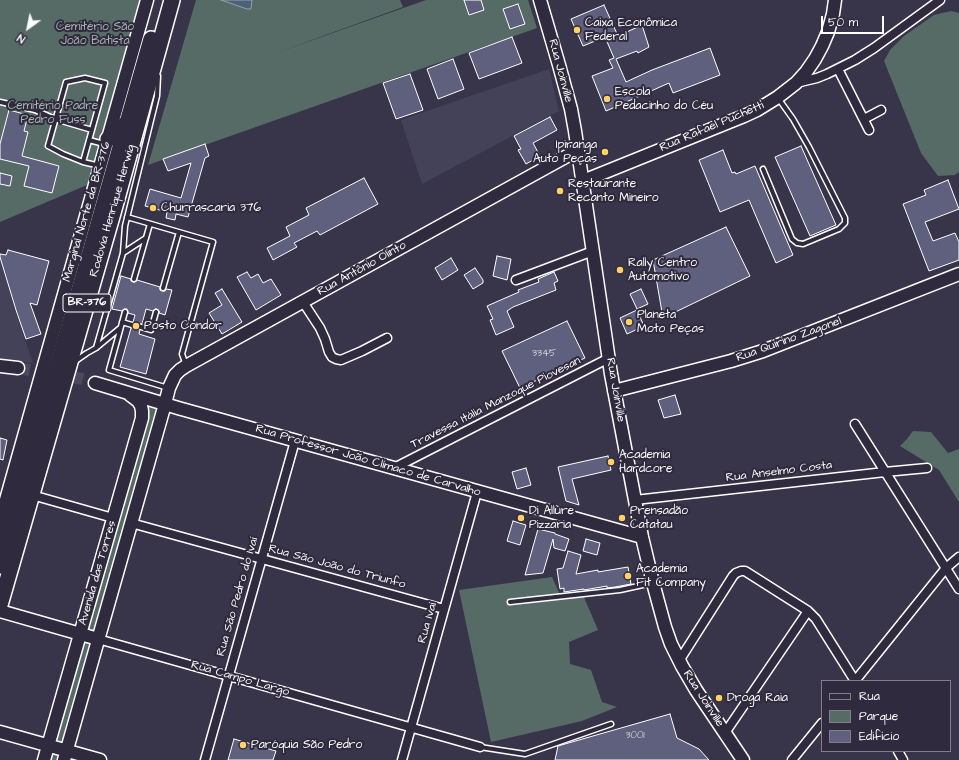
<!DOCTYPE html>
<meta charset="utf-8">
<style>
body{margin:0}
#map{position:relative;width:959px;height:760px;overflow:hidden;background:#38354a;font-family:"Architects Daughter",sans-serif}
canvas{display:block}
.legend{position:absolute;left:821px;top:680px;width:130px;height:72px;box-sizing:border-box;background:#2f2a3d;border:1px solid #827f8b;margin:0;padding:5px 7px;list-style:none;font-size:12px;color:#fff}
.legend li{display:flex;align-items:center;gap:8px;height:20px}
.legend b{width:20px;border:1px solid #827f8b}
.north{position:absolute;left:8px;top:8px;width:40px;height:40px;-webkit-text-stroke:3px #2f2a3d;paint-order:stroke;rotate:213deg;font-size:11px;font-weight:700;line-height:16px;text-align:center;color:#fff}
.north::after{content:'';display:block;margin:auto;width:14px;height:18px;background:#fff;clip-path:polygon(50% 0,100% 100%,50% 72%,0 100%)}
.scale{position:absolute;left:821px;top:16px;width:63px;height:18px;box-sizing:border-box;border:2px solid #fff;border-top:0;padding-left:5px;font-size:12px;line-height:14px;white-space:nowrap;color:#fff;-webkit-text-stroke:3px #2f2a3d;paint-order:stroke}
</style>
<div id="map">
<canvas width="959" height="760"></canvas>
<ul class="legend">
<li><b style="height:5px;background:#2f2a3d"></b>Rua</li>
<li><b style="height:11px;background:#566b66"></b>Parque</li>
<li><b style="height:11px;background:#5e607d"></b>Edifício</li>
</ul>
<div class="north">N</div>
<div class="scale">50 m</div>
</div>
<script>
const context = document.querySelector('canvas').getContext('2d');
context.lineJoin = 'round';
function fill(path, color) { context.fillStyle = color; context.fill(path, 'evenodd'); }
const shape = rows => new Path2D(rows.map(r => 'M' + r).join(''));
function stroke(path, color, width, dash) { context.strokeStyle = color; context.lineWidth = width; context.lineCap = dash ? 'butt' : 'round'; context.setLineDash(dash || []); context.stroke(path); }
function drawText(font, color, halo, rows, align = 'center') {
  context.font = font + ' "Architects Daughter",sans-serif'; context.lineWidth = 4; context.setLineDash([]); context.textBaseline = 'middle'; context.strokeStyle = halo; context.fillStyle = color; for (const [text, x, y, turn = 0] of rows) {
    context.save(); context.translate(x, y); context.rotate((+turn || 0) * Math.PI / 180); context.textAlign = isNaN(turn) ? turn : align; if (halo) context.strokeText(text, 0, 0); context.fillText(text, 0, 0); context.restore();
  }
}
fill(shape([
 [549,69,559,111,422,184,401,120],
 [0,258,15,311,33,363,0,359]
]), '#434259');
fill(shape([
 [0,0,140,0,87,185,0,222],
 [196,0,400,0,403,7,276,53,426,0,528,0,537,28,148,165],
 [951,11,959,13,959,172,955,175,938,176,921,153,884,61,890,50,904,36,934,15],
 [144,400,155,407,158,414,62,760,49,760],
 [913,431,931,432,948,453,959,449,959,502,939,470,900,446,907,439],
 [552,577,561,597,583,595,598,630,569,642,570,664,591,670,602,702,617,707,582,721,491,742,459,590]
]), '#566b66');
const water = shape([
 [221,0,252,0,251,9,247,9,221,0]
]);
fill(water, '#4c6277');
stroke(water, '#94a1ad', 1);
const building = shape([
 [464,0,481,0,484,10,469,15,464,0],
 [518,4,525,24,510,29,503,9,518,4],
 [604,5,618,36,642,25,649,47,638,53,637,51,616,59,626,82,652,70,710,48,720,75,673,93,669,83,606,111,592,76,613,68,609,60,614,58,605,37,583,46,571,19,604,5],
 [512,37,522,63,479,79,469,53,512,37],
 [453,59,464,89,438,99,427,69,453,59],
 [410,74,423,110,396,119,383,83,410,74],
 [9,110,28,115,24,131,28,132,22,156,59,166,52,193,24,186,29,166,0,159,0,144,9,110],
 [550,117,557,130,533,143,540,156,526,164,518,150,521,149,514,136,550,117],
 [205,144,209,156,205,158,188,217,176,214,175,220,166,218,167,212,145,206,150,189,181,198,191,163,168,171,163,159,205,144],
 [801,146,836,225,810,236,775,157,801,146],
 [723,150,732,173,735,172,736,174,755,166,793,255,776,263,749,200,720,212,699,160,723,150],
 [0,173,12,176,10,186,0,184,0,173],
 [364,178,378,204,320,235,317,231,294,243,297,247,273,260,267,248,290,236,286,227,309,215,306,208,364,178],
 [948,180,959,209,925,222,933,241,955,233,959,242,959,260,929,271,903,204,926,195,924,190,948,180],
 [726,227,750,276,663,318,653,260,726,227],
 [8,250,49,261,37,305,30,303,41,334,26,339,16,310,0,257,0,254,6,255,8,250],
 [497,256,511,259,507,280,493,276,497,256],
 [451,258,458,270,442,280,435,268,451,258],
 [475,268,483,280,483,283,473,289,464,275,475,268],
 [247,272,251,278,258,274,263,283,271,279,281,295,256,310,237,277,247,272],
 [554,272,558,281,554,283,556,290,513,307,507,311,514,327,496,335,490,320,493,319,487,306,519,292,518,290,539,282,538,279,554,272],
 [121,276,131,279,131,281,133,282,135,282,137,280,160,287,160,290,162,291,165,291,166,289,172,290,165,315,159,313,159,311,157,309,155,309,153,311,146,309,142,324,140,324,138,326,138,328,140,330,139,334,155,339,146,374,120,367,131,328,134,328,135,325,133,322,135,315,128,313,127,309,124,309,122,311,112,309,121,276],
 [222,289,242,322,222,334,209,313,222,305,215,293,222,289],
 [641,289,648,304,637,309,630,294,641,289],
 [637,310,644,326,627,334,620,318,637,310],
 [567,321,585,358,520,388,502,351,567,321],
 [675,395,681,414,664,418,658,400,675,395],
 [0,438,7,440,3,460,0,459,0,438],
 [608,456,611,470,572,479,579,505,566,501,558,467,608,456],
 [526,468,531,485,517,489,512,472,526,468],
 [513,521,526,525,520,545,507,541,513,521],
 [538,529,555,533,555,534,569,539,565,551,554,548,553,539,543,573,525,575,538,529],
 [586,539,600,543,597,555,583,551,586,539],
 [568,551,581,555,576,574,598,570,598,572,628,567,631,584,615,587,607,588,607,586,584,590,584,589,564,592,564,588,560,589,557,569,563,568,568,551],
 [670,714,677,738,699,749,709,760,555,760,558,746,670,714],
 [234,739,276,751,273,760,228,760,234,739]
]);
fill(building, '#5e607d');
stroke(building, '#fff', 1);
stroke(shape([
 [18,368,82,379,95,383]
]), '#4c495c', 12, [12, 6]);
const lane = shape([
 [85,78,105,83,83,162,63,154,48,146,66,82,85,78],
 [0,102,35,110,55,119,92,130],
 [89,140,104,144],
 [83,162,100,166],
 [763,169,792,239,797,243,803,244,839,229,845,223,845,218,809,147,793,119,778,98],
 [127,217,213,242,182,354,186,365],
 [123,253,146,238],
 [134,279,150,224],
 [163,288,179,232],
 [125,312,109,370,168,388],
 [122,322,132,325],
 [141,327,151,330,156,312],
 [96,348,123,253,125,226,157,96,158,76],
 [74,362,87,353,96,348,120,328],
 [510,602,620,590,652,583],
 [480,747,525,754,611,724]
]);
const street = shape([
 [838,69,869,130],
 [796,83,817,78,827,74,855,60,874,48,940,0],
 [864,119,881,110],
 [516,280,593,251],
 [303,302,320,328,325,339,329,352,332,357,336,359,341,360,362,351,387,338],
 [855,424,959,589],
 [394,468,609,358],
 [32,495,113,518],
 [635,500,885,472,927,468],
 [131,523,444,609],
 [98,639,480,747],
 [679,661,733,576,736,573,741,571,745,571,808,611,816,619,855,681],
 [855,681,946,568,959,557],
 [725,733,808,611],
 [898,751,903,760],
 [205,760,295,441],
 [402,760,477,492],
 [792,760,822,723]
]);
const secondary = shape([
 [540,0,559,65,571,109,575,131,611,374,642,537,653,583,665,627,671,644,682,666,696,690,743,760],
 [583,181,744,116,757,110,778,97,796,83,806,72,815,59,822,46,828,32,833,14,835,0],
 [0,366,18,368],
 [95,383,178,408,642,537],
 [614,391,731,361,763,351,959,274],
 [0,552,0,520,4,507,147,0],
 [0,611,98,639],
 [0,732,100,760],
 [44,760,142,418,142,411,141,406,138,401,130,395],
 [64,760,165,404,169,388,175,375,180,370,186,366,578,150]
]);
const highway = shape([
 [108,139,113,137,126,123],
 [0,566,151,39],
 [0,605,113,213,172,0]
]);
stroke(lane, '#fff', 7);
stroke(street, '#fff', 11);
stroke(secondary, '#fff', 15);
stroke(highway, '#fff', 18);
stroke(lane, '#2f2a3d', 4);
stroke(street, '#2f2a3d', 8);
stroke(secondary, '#2f2a3d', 12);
stroke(highway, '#2f2a3d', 15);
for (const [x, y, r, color] of [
 [577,30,4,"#ffd166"],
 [607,99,4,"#ffd166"],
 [605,152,4,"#ffd166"],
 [560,191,4,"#ffd166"],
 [153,208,4,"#ffd166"],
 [620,270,4,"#ffd166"],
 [629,322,4,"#ffd166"],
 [136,326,4,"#ffd166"],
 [611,462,4,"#ffd166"],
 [521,518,4,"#ffd166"],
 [622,518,4,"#ffd166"],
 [628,576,4,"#ffd166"],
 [719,698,4,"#ffd166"],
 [243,745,4,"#ffd166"]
]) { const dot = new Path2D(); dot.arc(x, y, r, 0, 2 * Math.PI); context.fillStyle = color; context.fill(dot); stroke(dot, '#2f2a3d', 1.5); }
drawText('10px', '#d7d7de', null, [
 ["3345",544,354],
 ["3001",635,736]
]);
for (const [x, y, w] of [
 [87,303,48]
]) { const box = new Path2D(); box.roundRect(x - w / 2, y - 9, w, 18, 3); context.fillStyle = '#2f2a3d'; context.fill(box); stroke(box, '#fff', 1); }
drawText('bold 11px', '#fff', null, [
 ["BR-376",87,303]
]);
drawText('12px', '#fff', '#2f2a3d', [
 ["Caixa Econômica",585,23],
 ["Federal",585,37],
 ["Escola",615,92],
 ["Pedacinho do Céu",615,106],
 ["Ipiranga",597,145,"right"],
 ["Auto Peças",597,159,"right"],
 ["Restaurante",568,184],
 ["Recanto Mineiro",568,198],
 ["Churrascaria 376",161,208],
 ["Rally Centro",628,263],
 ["Automotivo",628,277],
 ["Planeta",637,315],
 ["Moto Peças",637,329],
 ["Posto Condor",144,326],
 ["Academia",619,455],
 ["Hardcore",619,469],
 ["Di Allure",529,511],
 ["Pizzaria",529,525],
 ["Prensadão",630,511],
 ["Catatau",630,525],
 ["Academia",636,569],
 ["Fit Company",636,583],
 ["Droga Raia",727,698],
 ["Paróquia São Pedro",251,745]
], 'left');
drawText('12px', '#aab5b2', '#2f2a3d', [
 ["Cemitério São",95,27],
 ["João Batista",95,41],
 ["Cemitério Padre",53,106],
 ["Pedro Fuss",53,120]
]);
drawText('12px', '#fff', '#2f2a3d', [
 ["Rua Joinville",560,71,75],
 ["Rua Rafael Puchetti",712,127,-23],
 ["Rodovia Henrique Herwig",113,211,-74],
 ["Marginal Norte da BR-376",87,212,-74],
 ["Rua Antônio Olinto",362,269,-29],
 ["Rua Quirino Zagonel",789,340,-20],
 ["Rua Joinville",615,390,80],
 ["Travessa Itália Manzoque Piovesan",496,403,-27],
 ["Rua Professor João Clímaco de Carvalho",368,461,16],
 ["Rua Anselmo Costa",779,472,-7],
 ["Rua São João do Triunfo",337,567,15],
 ["Avenida das Torres",98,573,-74],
 ["Rua São Pedro do Ivaí",238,597,-74],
 ["Rua Ivaí",428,623,-74],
 ["Rua Campo Largo",240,679,16],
 ["Rua Joinville",703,699,57]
]);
</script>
